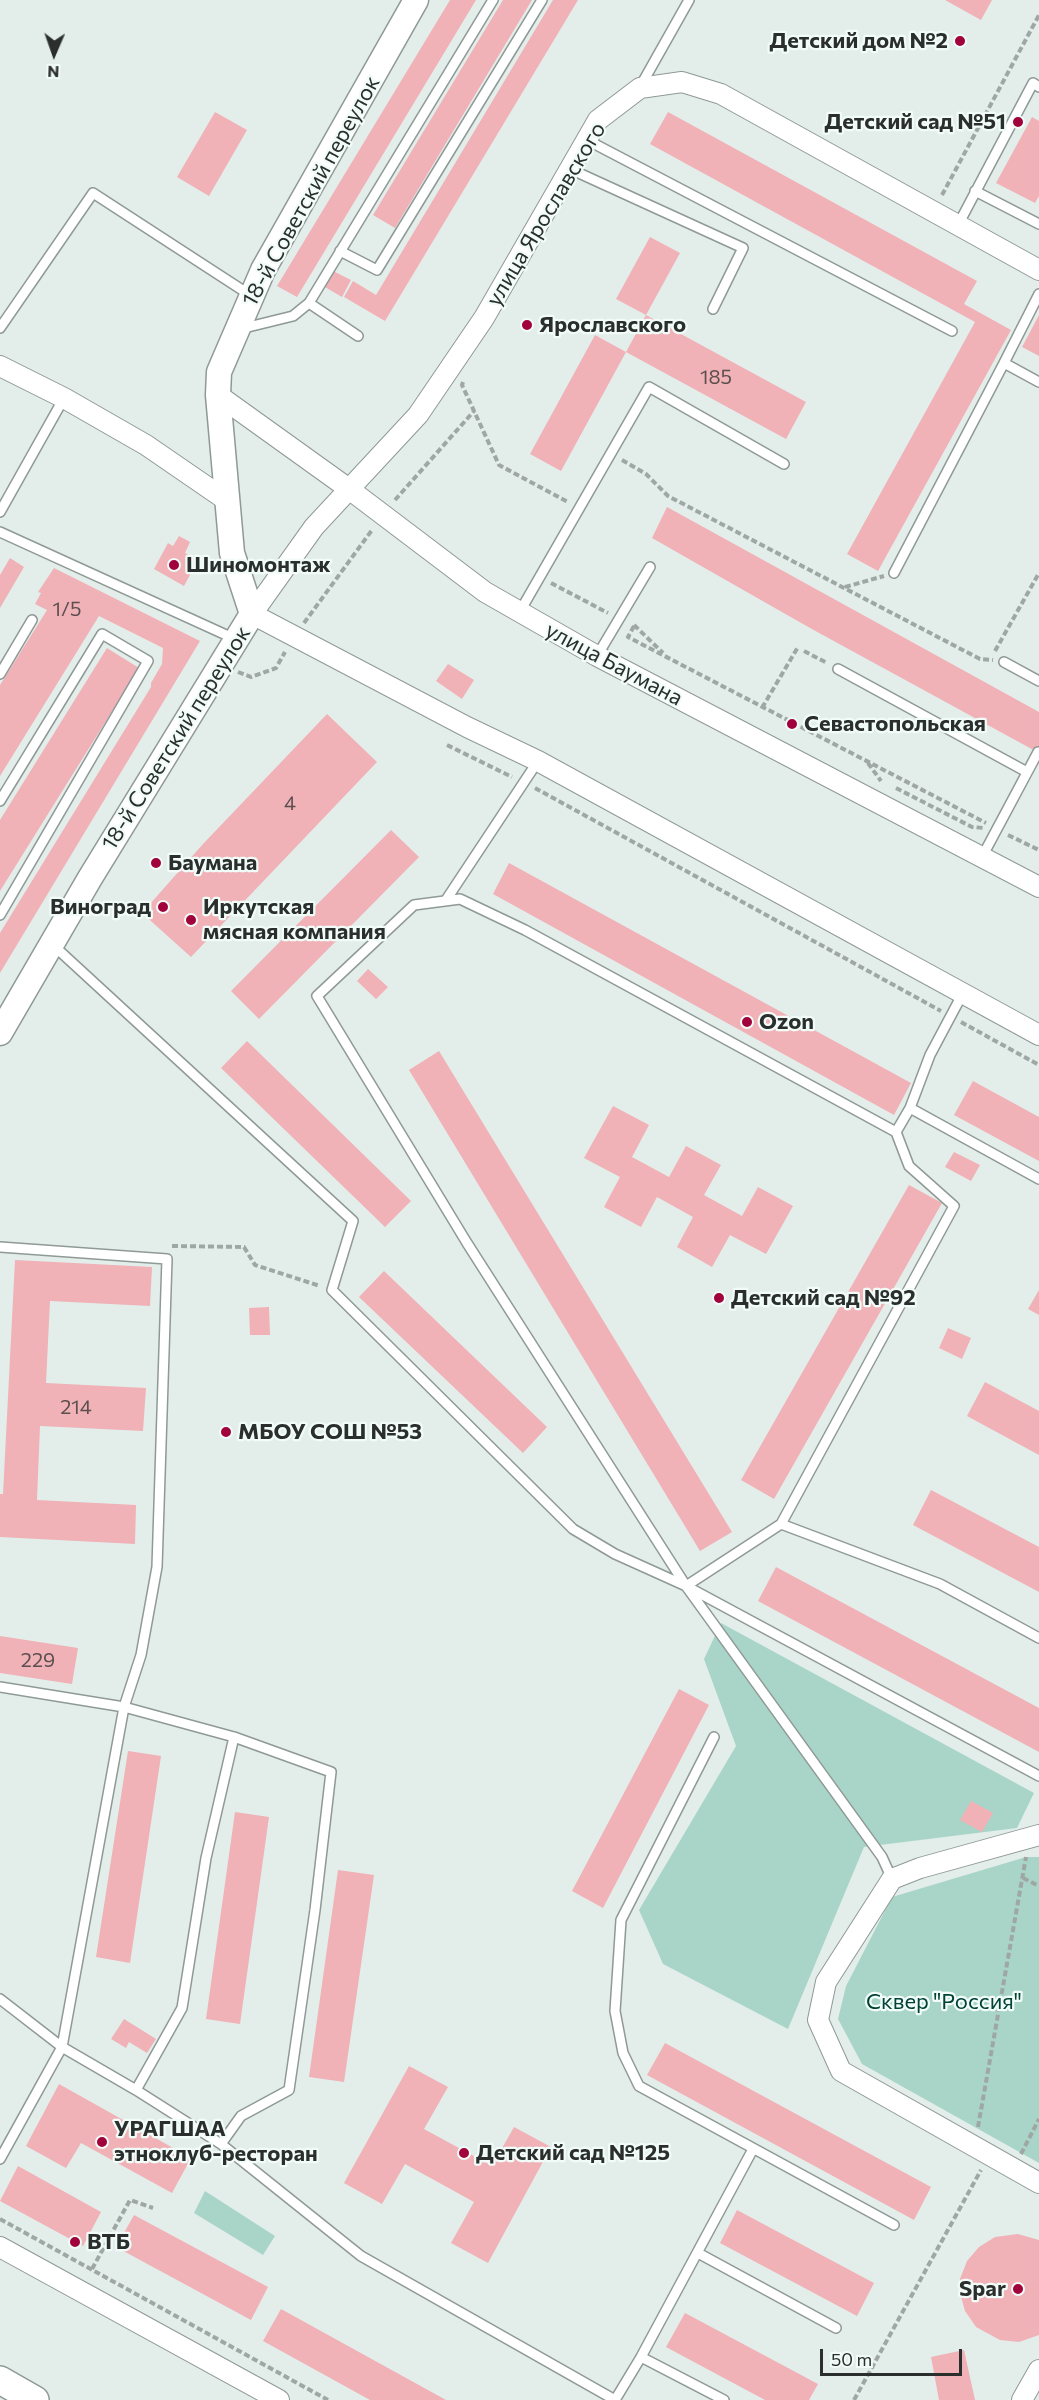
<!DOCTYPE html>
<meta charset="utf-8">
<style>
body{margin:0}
#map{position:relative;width:1039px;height:2400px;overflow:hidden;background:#e3eeeb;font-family:Commissioner,sans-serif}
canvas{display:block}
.north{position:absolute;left:24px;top:24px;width:60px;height:60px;-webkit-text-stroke:4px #f1fcf8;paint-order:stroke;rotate:182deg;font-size:16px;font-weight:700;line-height:24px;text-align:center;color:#2a2e2d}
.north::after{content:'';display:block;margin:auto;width:21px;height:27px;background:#2a2e2d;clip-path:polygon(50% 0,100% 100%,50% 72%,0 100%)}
.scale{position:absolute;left:820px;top:2349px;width:142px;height:27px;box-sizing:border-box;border:3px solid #2a2e2d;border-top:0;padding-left:8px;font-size:18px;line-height:21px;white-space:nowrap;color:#2a2e2d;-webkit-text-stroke:4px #f1fcf8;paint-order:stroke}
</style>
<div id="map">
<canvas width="1039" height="2400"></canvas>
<div class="north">N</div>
<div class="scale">50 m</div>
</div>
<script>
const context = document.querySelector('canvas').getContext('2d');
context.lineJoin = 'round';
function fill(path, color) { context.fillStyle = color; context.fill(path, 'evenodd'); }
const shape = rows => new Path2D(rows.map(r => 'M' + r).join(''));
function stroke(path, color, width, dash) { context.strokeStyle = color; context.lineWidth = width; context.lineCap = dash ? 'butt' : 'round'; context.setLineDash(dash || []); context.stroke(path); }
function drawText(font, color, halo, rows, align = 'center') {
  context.font = font + ' Commissioner,sans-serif'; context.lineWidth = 4.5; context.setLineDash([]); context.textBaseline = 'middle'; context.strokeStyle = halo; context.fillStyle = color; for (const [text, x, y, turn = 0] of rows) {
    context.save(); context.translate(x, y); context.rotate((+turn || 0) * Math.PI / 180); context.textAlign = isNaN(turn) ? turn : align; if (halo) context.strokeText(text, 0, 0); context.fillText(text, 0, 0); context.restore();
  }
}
fill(shape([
 [721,1623,1034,1793,1017,1828,864,1847,788,2029,663,1964,639,1910,736,1746,704,1659],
 [1026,1857,1039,1857,1039,2163,862,2064,838,2019,846,1986,892,1897],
 [205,2191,275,2236,263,2255,194,2213]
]), '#a9d5c8');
fill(shape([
 [450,0,476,0,297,297,277,286],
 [503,0,532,0,395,228,373,215],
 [553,0,578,0,385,321,344,297,353,281,376,295],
 [945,0,992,0,981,20],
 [215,112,247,130,209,196,177,177],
 [668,112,977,281,964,304,1011,330,878,571,847,554,975,322,650,144],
 [1032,117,1039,121,1039,196,1035,203,996,183],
 [650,237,680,253,646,315,616,299],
 [333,271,351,280,342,297,325,287],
 [646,315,806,402,786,439,626,352],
 [1039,315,1039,356,1022,347],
 [595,335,626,352,561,471,530,454],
 [667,507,1039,712,1039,753,810,628,652,538],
 [179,536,190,542,185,553,198,560,184,586,154,569,168,543,173,546],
 [10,558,24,567,0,608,0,575],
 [54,568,200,641,0,973,0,933,151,687,151,683,162,664,163,648,99,616,0,776,0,685,47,610,35,604,41,593,38,592],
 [107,648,139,668,0,891,0,820],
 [448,664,474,680,462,699,436,681],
 [327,714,377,762,191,957,142,913,203,844],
 [391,830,419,857,259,1019,231,991],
 [509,863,911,1083,894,1115,493,894],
 [368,969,388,987,376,999,357,981],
 [247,1041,411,1201,385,1227,221,1068],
 [439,1051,732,1532,700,1551,409,1070],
 [973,1081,1039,1117,1039,1161,954,1115],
 [613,1106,649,1125,632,1157,669,1177,686,1146,721,1165,704,1195,742,1216,758,1187,793,1206,766,1254,730,1235,712,1267,677,1247,693,1217,657,1197,641,1227,604,1207,620,1177,584,1158],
 [954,1152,980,1165,971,1181,945,1167],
 [909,1185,942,1203,774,1499,741,1480],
 [15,1260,152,1267,150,1306,50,1301,46,1383,146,1388,143,1431,40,1426,37,1500,136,1505,135,1544,0,1537,0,1494,3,1494],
 [384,1271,547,1427,523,1453,359,1297],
 [1039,1290,1039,1315,1028,1309],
 [269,1307,270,1335,250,1335,249,1308],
 [948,1328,971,1338,962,1359,939,1348],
 [985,1382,1039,1411,1039,1455,967,1416],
 [931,1490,1039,1547,1039,1592,913,1525],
 [776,1567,1039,1708,1039,1752,758,1601],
 [0,1636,78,1648,72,1684,0,1673],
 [679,1689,709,1705,603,1908,572,1891],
 [128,1751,161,1756,130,1963,96,1957],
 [971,1801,993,1813,982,1832,960,1820],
 [235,1812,269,1817,240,2024,206,2019],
 [338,1870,374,1875,344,2082,309,2077],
 [124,2019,156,2039,147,2053,129,2042,126,2048,111,2039],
 [665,2043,931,2187,914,2220,647,2075],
 [409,2066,448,2087,424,2129,492,2166,514,2127,551,2147,488,2263,451,2243,474,2202,405,2164,382,2204,344,2183],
 [59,2084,191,2158,172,2193,81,2143,66,2168,26,2146],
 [18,2166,101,2212,83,2246,0,2201],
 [737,2210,874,2283,857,2316,720,2243],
 [134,2215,268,2287,251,2320,116,2247],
 [1018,2234,1039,2240,1039,2335,1019,2342,1000,2340,976,2327,965,2311,960,2293,960,2279,967,2261,979,2247,995,2237],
 [281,2309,446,2400,370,2400,263,2341],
 [685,2313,818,2384,809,2400,765,2400,666,2347],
 [964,2350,975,2400,939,2400,931,2357]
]), '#f0b1b7');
const service = shape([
 [640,87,689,0],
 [587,140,952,331],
 [570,169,743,248,713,309],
 [975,191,1039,224],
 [958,225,1033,83,1039,87],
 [340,251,377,270,542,0],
 [1039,294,1004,363,1039,382],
 [309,303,358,336],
 [0,328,93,193,250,295],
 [240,329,293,316,309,303,493,0],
 [0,512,64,398],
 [0,532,235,639],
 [894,573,1004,363],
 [519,613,649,387,784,464],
 [597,656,650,567],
 [1004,662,1039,681],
 [838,669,1027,772],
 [0,674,32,620],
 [0,801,102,634,148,661,0,915],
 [982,857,1038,752],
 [446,900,538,761],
 [53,945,353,1221,332,1290,573,1529,615,1554,686,1586,1039,1776],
 [910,1108,1039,1179],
 [0,1247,167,1259,157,1567,141,1655,124,1707,62,2047,0,2159],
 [781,1524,940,1584,1039,1638],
 [686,1586,781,1524,954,1206,909,1166,896,1132,910,1108,930,1055,963,993],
 [0,1687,124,1707,234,1737,331,1772,315,1910,289,2090,241,2116,221,2144],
 [714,1737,621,1920,615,2011,623,2053,639,2086,894,2225],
 [892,1879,882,1857,686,1586,467,1243,317,996,414,905,460,899,525,930,896,1132],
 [0,1999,62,2047,136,2090,221,2144,361,2256,615,2400],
 [136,2090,182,2008,206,1858,234,1737],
 [698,2253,836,2328],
 [641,2357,724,2400],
 [615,2400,641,2357,753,2149]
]);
const minor = shape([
 [1039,270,721,94,682,82,640,88,598,120,484,318,418,415,314,527,252,614,467,727,538,761,1039,1035],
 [0,366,64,398,146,445,229,502],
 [218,395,349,489,485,592,597,656,1039,887],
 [1039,1835,920,1868,892,1879,826,1982,818,2020,841,2071,1039,2183],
 [0,2247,279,2400],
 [1022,2400,1039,2370]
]);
const tertiary = shape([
 [0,1033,90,878,252,614,232,553,218,395,219,372,263,270,416,0]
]);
const secondary = shape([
 [0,2380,35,2400]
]);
stroke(service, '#8f9996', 12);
stroke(minor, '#8f9996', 22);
stroke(tertiary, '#8f9996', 27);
stroke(secondary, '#8f9996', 30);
stroke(shape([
 [942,195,1039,15],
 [463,382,462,385,499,465,568,502],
 [622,460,646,474,668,496,980,659,993,660],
 [395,500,474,411],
 [551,583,608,613],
 [845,587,884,576],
 [304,623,372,530],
 [634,625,663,653],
 [634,626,628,637,986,823],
 [804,651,827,663],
 [995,651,1039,573],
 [238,672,251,677,276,668,285,652],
 [762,708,798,647],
 [447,745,512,777],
 [868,763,881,781],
 [535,788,941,1011],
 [896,788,972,827,984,828],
 [1008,835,1039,850],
 [961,1022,1039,1065],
 [172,1246,244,1247,255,1265,320,1286],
 [1023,1878,1039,1886],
 [978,2127,1026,1857],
 [1021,2154,1039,2119],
 [0,2219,328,2400],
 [92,2269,130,2200,153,2208],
 [854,2400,981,2170]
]), '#9fa7a5', 4, [6, 3]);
stroke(service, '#fff', 9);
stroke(minor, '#fff', 20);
stroke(tertiary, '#fff', 24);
stroke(secondary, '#fff', 27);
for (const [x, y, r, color] of [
 [960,41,6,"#a1023b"],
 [1018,122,6,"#a1023b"],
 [527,325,6,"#a1023b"],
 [174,565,6,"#a1023b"],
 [792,724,6,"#a1023b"],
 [156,863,6,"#a1023b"],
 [163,907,6,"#a1023b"],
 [191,920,6,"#a1023b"],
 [747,1022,6,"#a1023b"],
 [719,1298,6,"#a1023b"],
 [226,1432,6,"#a1023b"],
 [102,2142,6,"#a1023b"],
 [464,2153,6,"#a1023b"],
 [75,2242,6,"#a1023b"],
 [1018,2289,6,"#a1023b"]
]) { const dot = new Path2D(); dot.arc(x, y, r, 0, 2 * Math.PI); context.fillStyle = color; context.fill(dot); stroke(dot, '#f1fcf8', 2); }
drawText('20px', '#5c4f50', null, [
 ["185",716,377],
 ["1/5",67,609],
 ["4",290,803],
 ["214",76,1407],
 ["229",38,1660]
]);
drawText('bold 22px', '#2a2e2d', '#f1fcf8', [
 ["Детский дом №2",948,41,"right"],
 ["Детский сад №51",1006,122,"right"],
 ["Ярославского",539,325],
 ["Шиномонтаж",186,565],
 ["Севастопольская",804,724],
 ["Баумана",168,863],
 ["Виноград",151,907,"right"],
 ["Иркутская",203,907],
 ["мясная компания",203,932],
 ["Ozon",759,1022],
 ["Детский сад №92",731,1298],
 ["МБОУ СОШ №53",238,1432],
 ["УРАГШАА",114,2129],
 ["этноклуб-ресторан",114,2154],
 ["Детский сад №125",476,2153],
 ["ВТБ",87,2242],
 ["Spar",1006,2289,"right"]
], 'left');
drawText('22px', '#2a2e2d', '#f1fcf8', [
 ["18-й Советский переулок",311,191,-61],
 ["улица Ярославского",546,214,-59],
 ["улица Баумана",614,664,28],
 ["18-й Советский переулок",176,738,-58]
]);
drawText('22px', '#024237', '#f1fcf8', [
 ["Сквер \"Россия\"",944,2002]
]);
</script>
